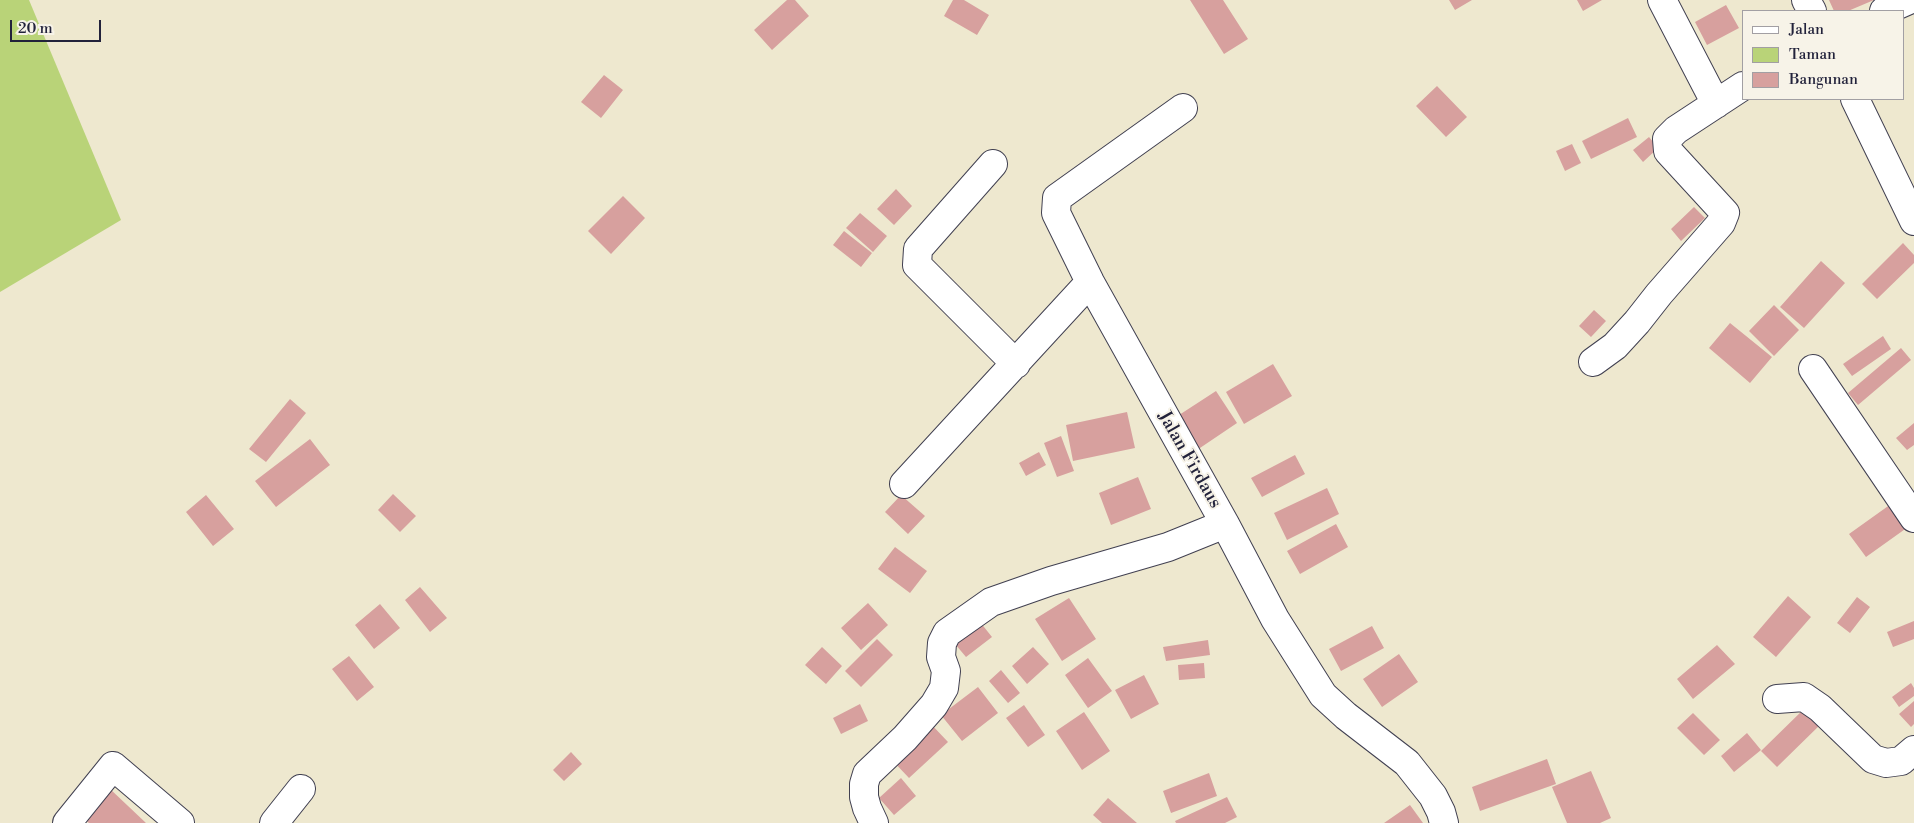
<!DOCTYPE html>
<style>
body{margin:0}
#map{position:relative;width:1914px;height:823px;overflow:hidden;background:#eee8cf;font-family:"Libre Bodoni",serif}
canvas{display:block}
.legend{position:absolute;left:1742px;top:10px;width:162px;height:90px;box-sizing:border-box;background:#f7f3e8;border:1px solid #a29fa3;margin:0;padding:6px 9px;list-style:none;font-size:15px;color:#22223b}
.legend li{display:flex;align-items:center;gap:10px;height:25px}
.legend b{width:25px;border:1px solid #a29fa3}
.scale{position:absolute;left:10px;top:20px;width:91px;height:22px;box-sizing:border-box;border:2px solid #22223b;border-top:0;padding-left:6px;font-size:15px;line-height:18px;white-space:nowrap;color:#22223b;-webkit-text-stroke:4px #f7f3e8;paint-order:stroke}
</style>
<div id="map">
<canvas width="1914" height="823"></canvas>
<ul class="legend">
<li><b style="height:6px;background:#fff"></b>Jalan</li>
<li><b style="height:14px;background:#b9d378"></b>Taman</li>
<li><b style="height:14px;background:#d7a09e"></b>Bangunan</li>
</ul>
<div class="scale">20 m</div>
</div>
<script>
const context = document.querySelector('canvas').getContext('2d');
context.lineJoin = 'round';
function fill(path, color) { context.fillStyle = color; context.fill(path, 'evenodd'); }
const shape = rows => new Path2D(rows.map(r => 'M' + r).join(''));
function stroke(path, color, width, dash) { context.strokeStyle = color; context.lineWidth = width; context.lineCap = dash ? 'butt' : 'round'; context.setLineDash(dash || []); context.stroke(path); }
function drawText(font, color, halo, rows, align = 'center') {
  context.font = font + ' "Libre Bodoni",serif'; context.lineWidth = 4; context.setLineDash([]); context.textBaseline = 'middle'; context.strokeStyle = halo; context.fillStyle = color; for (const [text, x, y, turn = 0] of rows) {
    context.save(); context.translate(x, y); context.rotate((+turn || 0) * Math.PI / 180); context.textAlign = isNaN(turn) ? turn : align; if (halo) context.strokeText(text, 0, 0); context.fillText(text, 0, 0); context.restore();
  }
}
fill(shape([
 [0,0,29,0,121,220,0,292]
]), '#b9d378');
fill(shape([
 [787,0,795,0,809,16,772,50,754,30],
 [953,0,964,0,989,15,977,35,944,16],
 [1190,0,1223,0,1248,39,1224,54],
 [1449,0,1472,0,1455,10],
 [1577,0,1602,0,1583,11],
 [1829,0,1874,0,1848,11,1834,11],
 [1726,5,1739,28,1707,45,1695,22],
 [604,75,623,90,601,118,581,102],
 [1437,86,1467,117,1446,137,1416,106],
 [1628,118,1637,137,1591,159,1582,141],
 [1649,137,1658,148,1643,162,1633,150],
 [1572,144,1581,163,1565,171,1556,151],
 [896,189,912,206,894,225,877,209],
 [623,196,645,218,611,254,588,231],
 [1694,207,1705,218,1681,241,1671,229],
 [860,213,887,236,873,252,846,228],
 [844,231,872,253,861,267,833,245],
 [1903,243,1914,255,1914,263,1877,299,1862,284],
 [1821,261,1845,283,1804,328,1780,307],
 [1774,305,1799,330,1774,356,1749,331],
 [1594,310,1606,321,1591,337,1579,326],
 [1730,323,1772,357,1750,383,1709,348],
 [1883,336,1891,349,1852,376,1843,364],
 [1901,348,1911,360,1858,405,1848,393],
 [1273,364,1292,396,1244,424,1226,392],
 [1216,391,1237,423,1197,450,1176,417],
 [290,399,306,413,266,462,249,449],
 [1127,412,1135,448,1073,461,1066,425],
 [1914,423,1914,445,1907,450,1896,438],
 [1061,436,1074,471,1057,477,1044,443],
 [310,439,330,465,276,507,255,481],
 [1039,452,1046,465,1026,476,1019,463],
 [1295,455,1305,474,1262,497,1251,478],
 [1138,477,1151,509,1111,525,1099,493],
 [1327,488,1339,514,1287,540,1274,513],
 [393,494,416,516,400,532,378,510],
 [206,495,234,529,213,546,186,512],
 [901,495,925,516,908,534,885,512],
 [1891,504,1908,527,1866,557,1849,534],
 [1336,524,1348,547,1300,574,1287,551],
 [895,547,927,571,910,593,878,569],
 [420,587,447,618,430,632,405,600],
 [1788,596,1811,617,1776,657,1753,637],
 [1857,597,1870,607,1850,633,1837,623],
 [1069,598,1096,639,1062,661,1035,619],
 [868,603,888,625,861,650,841,628],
 [380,604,400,628,374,649,355,625],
 [976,617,992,637,966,657,950,638],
 [1914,621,1914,639,1893,647,1887,632],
 [1372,626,1384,648,1341,671,1329,649],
 [877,639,893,655,861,687,845,671],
 [1208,640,1210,655,1166,661,1163,647],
 [1717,645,1735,664,1693,699,1677,679],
 [822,647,842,666,826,684,805,665],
 [1033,647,1049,664,1027,684,1012,666],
 [1399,654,1418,682,1382,707,1363,679],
 [349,656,374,687,357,701,332,669],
 [1088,658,1112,691,1088,708,1065,675],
 [1204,663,1205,678,1179,680,1178,665],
 [1001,670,1020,693,1008,703,989,681],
 [1144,675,1159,704,1131,719,1115,690],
 [1911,683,1914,688,1914,696,1899,707,1892,697],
 [978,687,998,713,962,741,941,715],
 [1914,701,1914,724,1911,727,1899,714],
 [860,704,868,721,841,734,833,718],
 [1024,705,1045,735,1028,747,1006,718],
 [1807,706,1823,722,1777,767,1761,751],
 [1084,712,1110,751,1082,770,1056,731],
 [1693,713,1720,740,1704,755,1677,728],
 [930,723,948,742,909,778,891,759],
 [1747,733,1761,750,1734,772,1721,756],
 [571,752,582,764,564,781,553,770],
 [1547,759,1556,784,1480,811,1472,787],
 [1591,771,1611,818,1600,823,1567,823,1552,787],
 [1209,773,1217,796,1171,813,1163,791],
 [901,778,916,796,894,815,879,798],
 [109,788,146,823,89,823,82,817],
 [1227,797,1237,817,1225,823,1176,823,1175,821],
 [1108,798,1137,823,1102,823,1093,815],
 [1410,805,1423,823,1384,823]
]), '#d7a09e');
const minor = shape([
 [1662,0,1716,104],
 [1806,0,1812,11],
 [1884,11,1909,0],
 [1855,99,1914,221],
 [1183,108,1057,198,1056,213,1090,282,1225,524,1275,619,1323,695,1346,716,1407,763,1433,796,1441,812,1444,823],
 [993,164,918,249,917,265,1016,364],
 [1593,362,1615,346,1637,322,1659,294,1721,223,1725,213,1668,151,1667,139,1676,130,1743,86],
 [1813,369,1914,518],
 [904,484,1090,282],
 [1777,699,1804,697,1820,708,1873,759,1886,763,1901,761,1914,750],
 [67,823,113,766,180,823],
 [274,823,301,789],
 [874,823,867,808,864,797,864,784,867,774,905,738,934,705,944,688,946,671,941,657,942,643,947,633,991,602,1051,581,1168,547,1225,524]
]);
stroke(minor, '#414051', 30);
stroke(minor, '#fff', 28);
drawText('18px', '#22223b', '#f7f3e8', [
 ["Jalan Firdaus",1189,460,60]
]);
</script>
